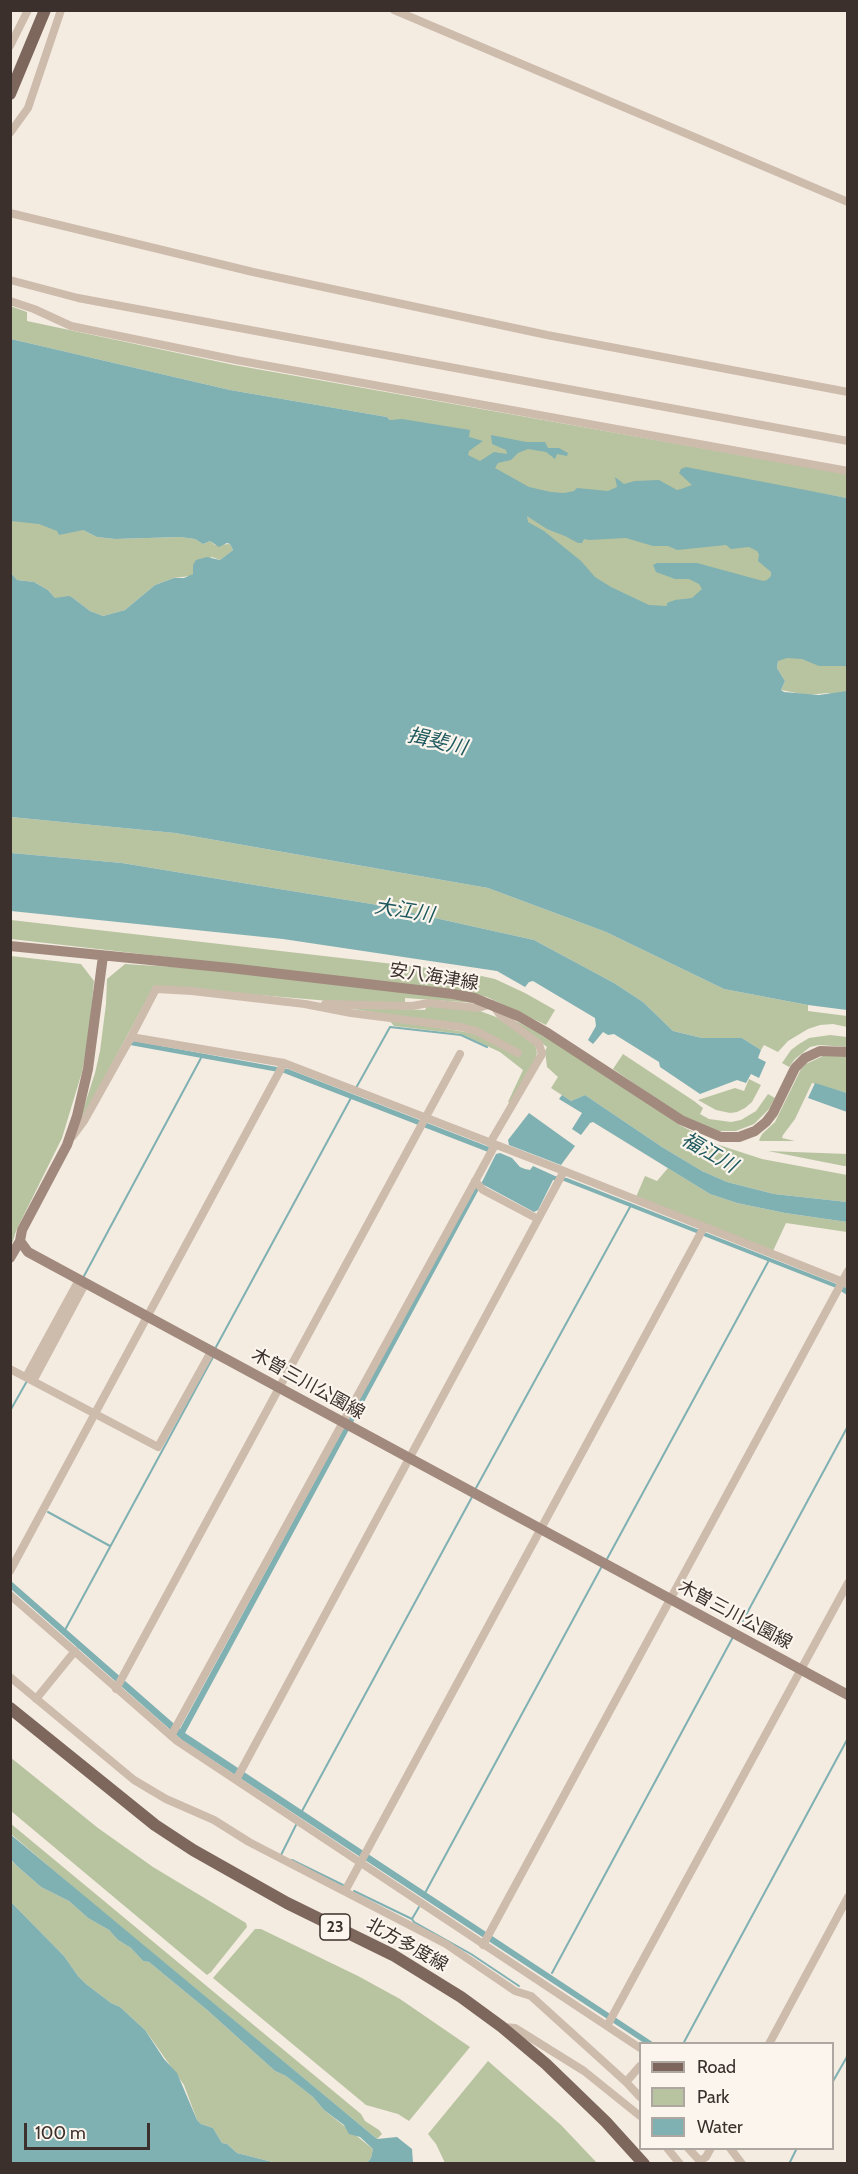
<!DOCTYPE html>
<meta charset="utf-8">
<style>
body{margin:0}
#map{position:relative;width:858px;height:2174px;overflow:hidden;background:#f4ebe1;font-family:Cabin,sans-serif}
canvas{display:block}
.frame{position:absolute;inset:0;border:12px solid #3b302b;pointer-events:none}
.legend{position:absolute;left:639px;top:2042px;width:195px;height:108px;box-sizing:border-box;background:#fbf5ee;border:2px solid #aea6a0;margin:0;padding:8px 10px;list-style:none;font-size:18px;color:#3b302b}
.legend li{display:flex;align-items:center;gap:12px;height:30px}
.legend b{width:30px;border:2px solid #aea6a0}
.scale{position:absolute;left:24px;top:2123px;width:126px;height:27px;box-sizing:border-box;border:3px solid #3b302b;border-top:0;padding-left:8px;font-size:18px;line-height:21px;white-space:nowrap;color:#3b302b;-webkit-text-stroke:4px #fbf5ee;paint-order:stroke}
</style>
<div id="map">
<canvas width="858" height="2174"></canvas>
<div class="frame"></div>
<ul class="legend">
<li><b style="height:8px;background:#7d675c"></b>Road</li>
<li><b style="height:16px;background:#b8c4a0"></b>Park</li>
<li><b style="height:16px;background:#7fb0b2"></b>Water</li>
</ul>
<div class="scale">100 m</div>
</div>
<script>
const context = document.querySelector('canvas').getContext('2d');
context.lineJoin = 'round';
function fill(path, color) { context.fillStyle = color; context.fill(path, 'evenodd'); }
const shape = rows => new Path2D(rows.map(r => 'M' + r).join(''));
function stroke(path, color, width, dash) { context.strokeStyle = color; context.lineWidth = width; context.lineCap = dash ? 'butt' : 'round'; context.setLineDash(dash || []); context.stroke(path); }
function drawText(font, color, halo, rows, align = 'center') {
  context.font = font + ' Cabin,"Noto Sans JP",sans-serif'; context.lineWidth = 4.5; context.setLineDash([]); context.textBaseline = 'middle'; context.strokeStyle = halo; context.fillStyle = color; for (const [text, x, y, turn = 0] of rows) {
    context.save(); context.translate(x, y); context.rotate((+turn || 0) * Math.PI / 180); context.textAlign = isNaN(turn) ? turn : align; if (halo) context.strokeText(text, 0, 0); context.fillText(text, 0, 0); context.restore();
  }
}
fill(shape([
 [10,306,27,312,27,321,234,365,847,474,847,498,711,474,695,494,539,496,484,466,392,422,387,417,230,390,11,339],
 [498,496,724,517,784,574,670,623,595,581],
 [10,513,83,530,97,537,115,539,180,537,195,539,203,544,210,541,215,545,230,544,233,550,220,560,212,557,193,566,194,574,190,576,174,578,155,585,125,610,103,616,90,611,73,598,55,598,48,590,34,582,17,580,11,573],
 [847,646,847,698,828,693,807,695,781,690,785,681,777,668,779,655],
 [11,817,175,833,488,888,606,932,724,989,808,1005,808,1011,847,1016,847,1027,833,1024,820,1025,808,1029,788,1041,778,1052,764,1045,761,1050,742,1038,702,1038,673,1031,643,1002,614,983,534,940,372,904,267,887,122,863,11,853],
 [11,920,463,972,495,979,525,993,555,1010,546,1025,487,997,454,990,11,939],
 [11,956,81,964,94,981,88,1043,82,1072,62,1138,16,1231,11,1247],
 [125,964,221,970,441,996,476,1003,405,998,405,1003,341,1002,154,986,82,1119,80,1119,95,1073,100,1051,106,1004,107,979],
 [427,1006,480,1011,496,1017,535,1043,537,1053,535,1060,510,1103,508,1102,523,1070,500,1052,461,1034,394,1026,389,1020,472,1033,478,1029,341,1007,425,1010],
 [504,1015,545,1036,678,1124,716,1144,762,1159,847,1175,847,1202,774,1194,727,1182,702,1171,662,1147,585,1095,571,1101,551,1088,558,1077,547,1067,545,1051,547,1047],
 [830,1035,847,1037,847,1047,819,1045,810,1047,795,1059,789,1067,782,1063,791,1050,799,1044,809,1038],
 [623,1054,694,1101,703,1108,700,1114,709,1119,731,1122,741,1120,756,1111,768,1094,775,1098,769,1109,754,1124,736,1131,717,1131,683,1117,613,1069],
 [847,1055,847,1093,812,1083,795,1119,783,1135,782,1138,795,1141,760,1141,759,1140,762,1134,775,1122,801,1069,806,1064,823,1056],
 [749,1079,761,1085,752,1102,745,1108,737,1112,730,1113,716,1110,698,1100,735,1088,744,1091],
 [768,1151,847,1154,847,1166,844,1166],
 [668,1168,710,1194,737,1203,785,1213,847,1222,847,1232,786,1223,773,1251,636,1197,645,1176,657,1181],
 [10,1757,98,1828,153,1867,246,1923,247,1927,211,1972,207,1975,11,1811],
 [10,1823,361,2114,365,2121,379,2130,382,2134,377,2139,86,1898,11,1834],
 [10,1860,41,1887,69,1901,88,1918,109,1930,118,1940,131,1948,143,1961,149,1962,206,2009,275,2071,286,2076,313,2097,324,2110,373,2149,371,2158,367,2163,276,2163,237,2153,227,2144,222,2143,213,2128,201,2124,197,2120,184,2085,145,2030,120,2007,111,2003,86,1984,78,1976,64,1956,11,1902],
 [255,1929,261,1929,358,1976,400,1999,470,2047,409,2121,398,2114,366,2105,213,1978],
 [488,2061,561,2125,597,2163,445,2163,436,2144,428,2134]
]), '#b8c4a0');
fill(shape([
 [11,339,230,390,387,417,390,420,402,419,470,430,469,437,483,441,469,451,468,455,480,461,494,452,507,454,506,450,492,444,491,435,526,442,545,442,548,448,559,448,568,453,567,456,557,454,555,459,546,452,528,449,518,453,511,460,498,463,495,468,529,487,551,492,564,493,574,491,577,488,608,491,617,487,615,477,624,484,635,481,659,480,677,490,681,489,692,485,679,473,681,469,686,467,847,498,847,666,819,666,802,659,787,658,778,661,777,668,785,681,781,690,784,692,819,695,847,691,847,1010,808,1005,724,989,606,932,488,888,175,833,11,817,11,573,17,580,34,582,48,590,55,598,69,596,73,598,90,611,103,616,125,610,155,585,174,578,184,578,193,574,193,565,196,560,207,557,220,560,233,550,230,544,227,543,219,547,210,541,203,544,195,539,180,537,115,539,97,537,83,530,59,535,57,531,39,524,11,521],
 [527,516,547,529,565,536,578,543,582,543,584,539,589,540,626,538,653,546,668,546,677,550,726,545,731,549,749,547,757,551,759,554,758,561,771,572,771,576,767,580,763,581,697,563,657,563,653,565,656,572,675,579,689,579,699,584,702,589,692,598,675,600,667,603,667,606,649,605,611,587,595,577,581,561,544,531,528,522],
 [11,853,122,863,267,887,372,904,534,940,614,983,643,1002,673,1031,702,1038,742,1038,761,1050,758,1058,766,1062,759,1078,751,1074,746,1083,737,1080,700,1094,660,1067,659,1062,614,1034,608,1035,603,1032,593,1044,588,1040,596,1026,595,1018,533,981,529,982,525,987,497,971,283,939,11,911],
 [134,1041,288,1069,489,1147,488,1152,284,1073,130,1045],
 [815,1083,847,1093,847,1112,808,1098],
 [562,1095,571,1101,585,1095,662,1147,702,1171,727,1182,774,1194,847,1202,847,1222,785,1213,737,1203,710,1194,593,1122,590,1123,581,1135,572,1129,582,1113,559,1099],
 [529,1113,575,1146,561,1165,509,1145,508,1140],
 [500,1153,512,1158,520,1167,525,1169,530,1170,533,1166,555,1176,567,1178,844,1287,847,1288,847,1295,836,1288,564,1181,553,1180,538,1210,534,1212,484,1185,478,1191,185,1733,654,2043,644,2043,182,1740,11,1589,11,1581,180,1729,474,1189,482,1182,496,1154],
 [10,1834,377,2139,397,2137,412,2149,413,2163,367,2163,371,2158,373,2149,360,2137,349,2134,344,2125,324,2110,313,2097,286,2076,275,2071,206,2009,149,1962,143,1961,131,1948,118,1940,109,1930,88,1918,69,1901,41,1887,17,1866,11,1860],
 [11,1902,64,1956,78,1976,86,1984,111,2003,120,2007,145,2030,164,2059,177,2073,197,2120,201,2124,213,2128,222,2143,227,2144,237,2153,276,2163,11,2163]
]), '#7fb0b2');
stroke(shape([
 [356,1088,390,1027,461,1035,487,1047],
 [84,1276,201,1058],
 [216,1347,352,1096],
 [10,1411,27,1381],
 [476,1488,630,1207],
 [48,1512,110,1546],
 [607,1559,768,1262],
 [740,1626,848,1426],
 [65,1630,213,1357],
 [302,1811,472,1497],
 [281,1855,296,1825],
 [292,1860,343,1885],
 [354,1891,412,1919],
 [425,1893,602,1566],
 [419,1907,412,1919,414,1922,471,1954,519,1986],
 [552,1973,733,1637],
 [683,2044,848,1738],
 [832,2083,848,2055],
 [789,2164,797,2148]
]), '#7fb0b2', 2);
stroke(shape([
 [394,10,848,202],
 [10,46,28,10],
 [10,133,28,108,61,10],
 [10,213,253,272,547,335,848,392],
 [10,280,78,298,848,441],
 [10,301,34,309,71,326,236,360,848,471],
 [325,1004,412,1006,429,1003,478,1008,492,1004,500,1015,539,1044,542,1054,490,1143],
 [131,1037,156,989,192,991,305,1004,351,1013,461,1027,476,1031,518,1053],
 [73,1136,84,1121,131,1037,284,1063,564,1171,848,1284],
 [475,1181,483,1190,538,1219],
 [10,1369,158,1447,212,1350],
 [26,1377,79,1280],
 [33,1381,85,1284],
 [10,1571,284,1063],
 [10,1595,177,1741,640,2048],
 [10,1677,134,1780,166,1799,214,1820,249,1842,446,1944,515,1991,531,1996,626,2082,640,2097],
 [116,1689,460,1054],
 [36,1699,75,1651],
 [171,1736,495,1145],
 [236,1780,564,1171],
 [345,1891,704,1227],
 [483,1945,848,1271],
 [607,2026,848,1583],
 [503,2027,515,2028,584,2071,640,2116],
 [769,2044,848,1897],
 [626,2082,640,2066],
 [667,2148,680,2164],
 [688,2148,700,2161,706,2157,711,2148],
 [730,2148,742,2164]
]), '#cdbbac', 8);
stroke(shape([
 [10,946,230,968,453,994,474,998,518,1016,546,1032,681,1120,721,1137,739,1137,755,1131,766,1122,773,1113,795,1068,805,1058,820,1051,848,1052],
 [103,956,88,1069,77,1116,67,1145,22,1230,20,1241,28,1252,848,1695],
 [10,1258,20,1241]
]), '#a18a7d', 10);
stroke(shape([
 [10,94,45,10],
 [10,1708,155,1825,193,1850,287,1903,393,1955,461,1997,502,2027,546,2064,606,2122,644,2164]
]), '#7d675c', 12);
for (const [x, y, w] of [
 [335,1927,30]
]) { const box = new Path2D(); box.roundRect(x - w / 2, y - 13, w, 26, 4.5); context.fillStyle = '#fbf5ee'; context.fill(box); stroke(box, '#3b302b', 1.5); }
drawText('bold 16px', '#3b302b', null, [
 ["23",335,1927]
]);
drawText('18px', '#3b302b', '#fbf5ee', [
 ["安八海津線",434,977,9],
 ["木曽三川公園線",308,1384,29],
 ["木曽三川公園線",735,1615,28],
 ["北方多度線",407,1945,29]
]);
drawText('italic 20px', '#1f5a5e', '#fbf5ee', [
 ["揖斐川",437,742,13],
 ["大江川",404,911,9],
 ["福江川",709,1153,30]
]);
</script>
